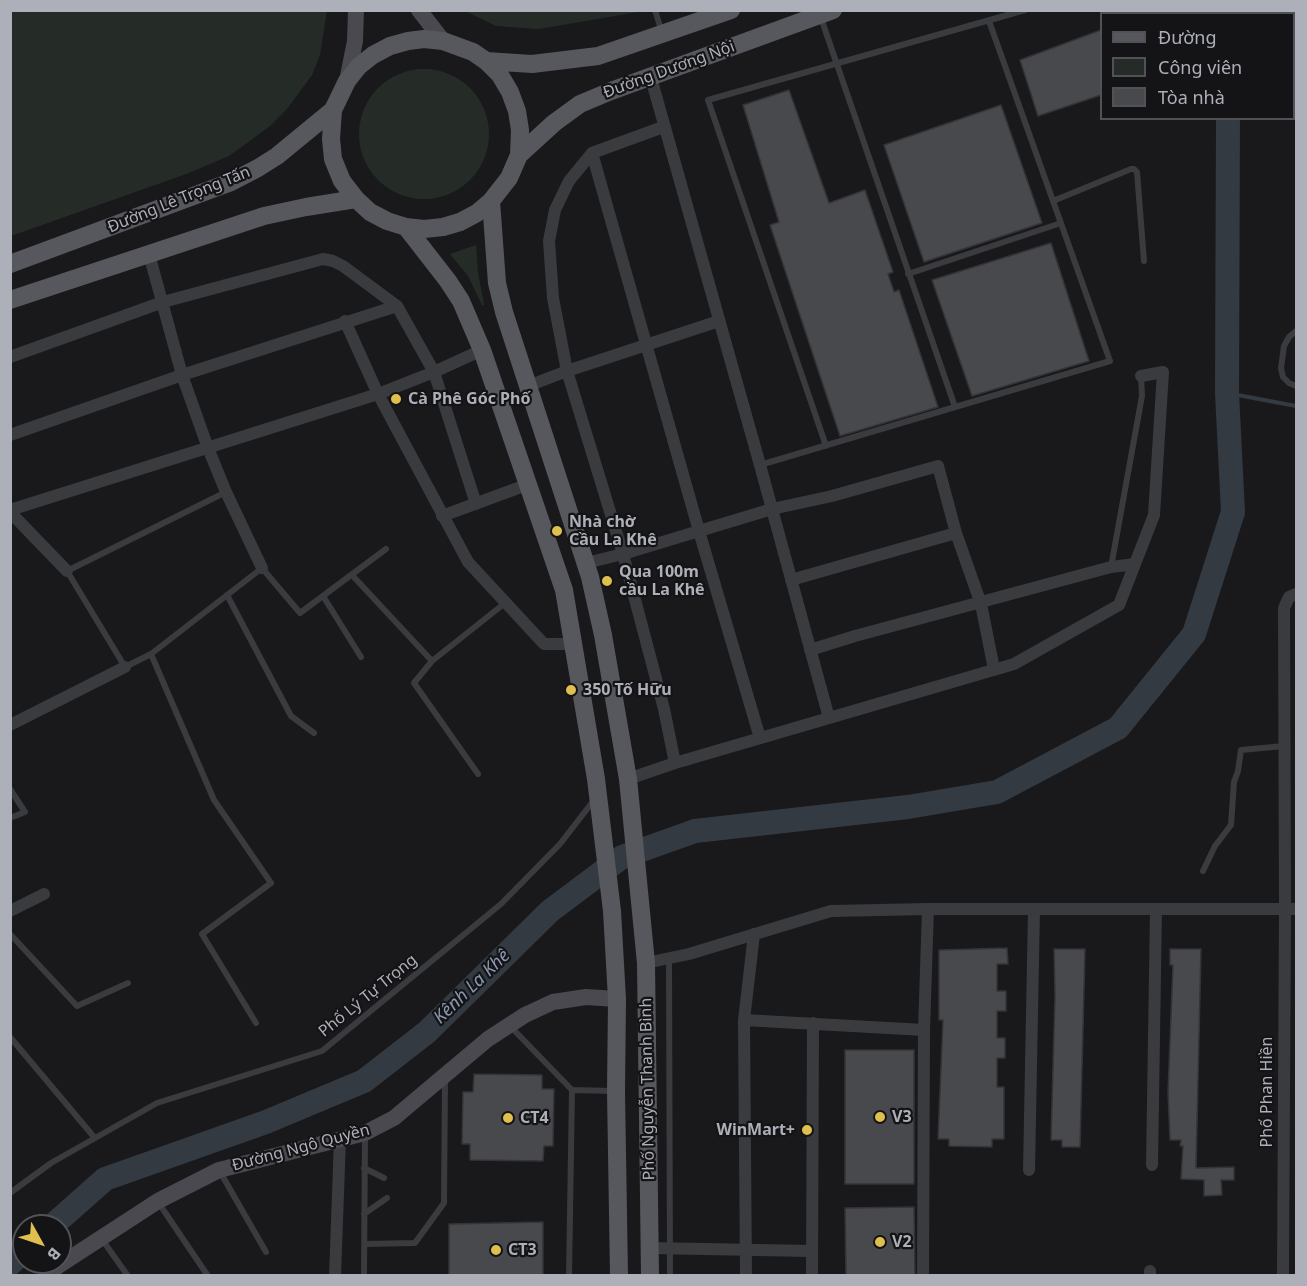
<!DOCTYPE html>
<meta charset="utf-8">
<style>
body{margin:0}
#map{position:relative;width:1307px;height:1286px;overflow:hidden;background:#19191b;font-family:"Noto Sans",sans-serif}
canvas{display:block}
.frame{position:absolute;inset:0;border:12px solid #adafb9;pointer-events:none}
.legend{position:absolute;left:1100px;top:12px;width:195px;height:108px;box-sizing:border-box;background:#141416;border:2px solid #515257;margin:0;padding:8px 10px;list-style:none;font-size:18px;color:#adafb9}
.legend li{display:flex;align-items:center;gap:12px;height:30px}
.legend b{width:30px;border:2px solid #515257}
.north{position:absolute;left:12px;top:1214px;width:60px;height:60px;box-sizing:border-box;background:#141416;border:2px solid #515257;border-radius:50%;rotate:130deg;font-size:16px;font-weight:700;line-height:24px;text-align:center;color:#adafb9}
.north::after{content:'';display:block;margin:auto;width:21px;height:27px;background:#dfbf4d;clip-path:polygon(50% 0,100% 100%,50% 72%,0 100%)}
</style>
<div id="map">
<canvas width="1307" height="1286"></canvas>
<div class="frame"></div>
<ul class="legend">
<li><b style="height:8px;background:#57575e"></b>Đường</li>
<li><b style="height:16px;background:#252c27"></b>Công viên</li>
<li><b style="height:16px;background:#48494d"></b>Tòa nhà</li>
</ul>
<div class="north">B</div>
</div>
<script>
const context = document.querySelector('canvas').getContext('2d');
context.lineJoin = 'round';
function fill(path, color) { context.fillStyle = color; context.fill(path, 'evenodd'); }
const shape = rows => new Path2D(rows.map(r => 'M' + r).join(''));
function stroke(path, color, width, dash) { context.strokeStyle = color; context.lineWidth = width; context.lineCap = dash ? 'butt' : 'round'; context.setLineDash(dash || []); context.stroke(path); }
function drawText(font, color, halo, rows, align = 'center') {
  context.font = font + ' "Noto Sans",sans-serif'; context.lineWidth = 4.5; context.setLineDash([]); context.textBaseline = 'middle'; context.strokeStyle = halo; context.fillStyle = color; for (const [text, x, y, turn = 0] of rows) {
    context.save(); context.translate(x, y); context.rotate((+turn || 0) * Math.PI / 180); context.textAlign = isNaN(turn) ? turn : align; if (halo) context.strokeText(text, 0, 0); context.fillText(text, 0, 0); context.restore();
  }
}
fill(shape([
 [327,11,320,55,312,75,287,109,270,126,251,140,229,156,189,173,11,236,11,11],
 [465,11,644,11,539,29,496,26],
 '359 134a65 65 0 1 1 130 0a65 65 0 1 1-130 0Z',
 [476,245,478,272,484,305,482,305,468,276,450,254]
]), '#252c27');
stroke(shape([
 [1227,393,1296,406]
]), '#343a42', 4);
stroke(shape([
 [1228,14,1228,10],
 [52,1226,105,1179,266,1122,364,1081,427,1032,550,911,622,857,695,831,908,807,997,792,1118,728,1194,634,1233,512,1227,393,1228,118],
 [10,1264,24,1251]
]), '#343a42', 24);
const building = shape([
 [1101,30,1101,95,1038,116,1020,60,1101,30],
 [789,90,829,203,865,190,893,272,888,274,894,292,899,290,938,407,840,436,770,225,779,222,743,105,789,90],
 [1001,105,1042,223,924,262,884,145,1001,105],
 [1051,243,1089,361,972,396,932,280,1051,243],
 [1007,948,1008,964,997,964,997,991,1006,991,1006,1011,997,1011,997,1038,1005,1038,1005,1058,997,1058,997,1087,1004,1087,1004,1139,992,1139,992,1147,949,1146,949,1139,938,1139,943,1020,939,1020,939,950,1007,948],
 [1054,949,1085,949,1080,1147,1062,1147,1062,1140,1051,1140,1055,995,1054,949],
 [1170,949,1201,949,1196,1168,1234,1167,1234,1180,1221,1180,1222,1195,1204,1196,1204,1180,1181,1179,1183,1146,1180,1146,1181,1140,1170,1140,1168,1092,1173,965,1170,965,1170,949],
 [845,1050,914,1050,914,1184,845,1184,845,1050],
 [474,1074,542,1075,542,1089,554,1089,553,1146,544,1146,543,1161,470,1160,470,1144,462,1144,463,1092,473,1092,474,1074],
 [914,1207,915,1275,846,1275,845,1208,914,1207],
 [543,1222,543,1275,449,1275,449,1224,543,1222]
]);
fill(building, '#48494d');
stroke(building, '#343337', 1.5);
stroke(shape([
 [655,10,662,33],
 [821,18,955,407],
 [1053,201,1131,169,1134,169,1137,172,1144,261],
 [908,274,1061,223],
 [1296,331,1289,337,1284,346,1281,368,1283,377,1289,383,1296,386],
 [826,446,708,100,1025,10],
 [760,465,1110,361,989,21],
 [226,492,67,571,125,667,151,654,262,568,300,613,386,549],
 [1111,567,1142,396,1141,376],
 [352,575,432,661,414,683,478,774],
 [227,595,291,716,314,733],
 [323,596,361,657],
 [151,654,214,800,271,883,202,934,256,1023],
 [432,661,505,603],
 [10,789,25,812,10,818],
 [1203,871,1215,846,1231,825,1234,782,1238,771,1241,750,1284,746],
 [10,934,77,1006,128,983],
 [669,958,670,1276],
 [510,1026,572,1090,614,1091],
 [10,1037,94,1137],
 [364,1168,384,1178],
 [219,1170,266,1252],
 [10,1193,51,1163,157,1103,322,1051,501,904,560,844,594,800],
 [158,1202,208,1276],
 [364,1214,387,1198],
 [101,1238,128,1276],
 [365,1244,415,1243,444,1203,445,1079],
 [364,1276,365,1134],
 [569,1276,572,1090]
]), '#3a3b3f', 6);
stroke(shape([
 [651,78,760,465,829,718],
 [663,127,592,153,569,181,555,210,549,241,553,298,567,371,623,554,664,709,675,763],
 [592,153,699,531,760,738],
 [149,254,182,375,208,448,226,492,262,568],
 [345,321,378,394,468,562,544,644,573,644],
 [10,357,163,302,323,259,333,261,343,266,397,306,434,372,476,504],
 [528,386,567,371,719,321],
 [10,435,182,375,397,306],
 [10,510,378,394,434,372,482,350],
 [10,512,67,571],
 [442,516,529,484],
 [586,563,623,554,772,509,832,496,938,466,956,533,981,604,994,669],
 [791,580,956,533],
 [810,650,855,636,1111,567,1135,564],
 [10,725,125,667],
 [628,779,675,763,1014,664,1119,605,1154,515,1163,372,1141,376],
 [10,911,44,894],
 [646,963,689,954,831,911,928,909,1296,909],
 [744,1020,924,1030],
 [1152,1165,1156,909],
 [1029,1170,1034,909],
 [650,1248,811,1251],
 [1150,1271,1150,1276],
 [335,1276,340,1139],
 [746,1276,744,1020,754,934],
 [812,1276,813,1023],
 [923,1276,924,1030,928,909],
 [1283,1276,1285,909,1284,608,1289,597,1296,594]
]), '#3a3b3f', 12);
stroke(shape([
 [419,10,443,41],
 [347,81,355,41,356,10],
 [46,1276,58,1266,158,1201,219,1170,365,1133,394,1118,488,1039,525,1015,553,1002,586,997,617,999]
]), '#49494f', 16);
stroke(shape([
 [486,61,532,64,598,56,731,10],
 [519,155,520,130,517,111,510,92,500,75,486,61,473,52,443,41,424,39,408,41,390,46,373,55,359,66,347,81,333,110,331,139,333,159,342,181,356,199,370,212,387,221,406,227,424,229,443,227,460,222,477,213,491,201,509,178,519,155,554,123,580,104,611,91,833,10],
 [491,201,497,283,504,312,590,577,603,635,628,779,646,963,650,1276],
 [406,227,448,281,461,301,482,350,564,590,596,779,612,911,617,999,616,1091,619,1276],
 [10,264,231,182,258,168,277,156,333,110],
 [10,300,264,216,306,207,356,199]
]), '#57575e', 18);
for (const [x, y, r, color] of [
 [396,399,6,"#dfbf4d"],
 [557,531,6,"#dfbf4d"],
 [607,581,6,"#dfbf4d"],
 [571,690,6,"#dfbf4d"],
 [880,1117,6,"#dfbf4d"],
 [508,1118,6,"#dfbf4d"],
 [807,1130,6,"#dfbf4d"],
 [880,1242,6,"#dfbf4d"],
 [496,1250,6,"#dfbf4d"]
]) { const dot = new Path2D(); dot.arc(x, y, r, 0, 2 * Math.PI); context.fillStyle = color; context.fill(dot); stroke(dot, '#141416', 2); }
drawText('16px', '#adafb9', '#141416', [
 ["Đường Dương Nội",669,70,-20],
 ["Đường Lê Trọng Tấn",179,200,-22],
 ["Phố Lý Tự Trọng",368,996,-39],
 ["Phố Nguyễn Thanh Bình",648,1089,-91],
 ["Phố Phan Hiền",1267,1092,-90],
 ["Đường Ngô Quyền",301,1148,-15]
]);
drawText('bold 16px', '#adafb9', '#141416', [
 ["Cà Phê Góc Phố",408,399],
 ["Nhà chờ",569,522],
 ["Cầu La Khê",569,540],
 ["Qua 100m",619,572],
 ["cầu La Khê",619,590],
 ["350 Tố Hữu",583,690],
 ["V3",892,1117],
 ["CT4",520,1118],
 ["WinMart+",795,1130,"right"],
 ["V2",892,1242],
 ["CT3",508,1250]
], 'left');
drawText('italic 18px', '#8898b0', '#141416', [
 ["Kênh La Khê",472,987,-44]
]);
</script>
